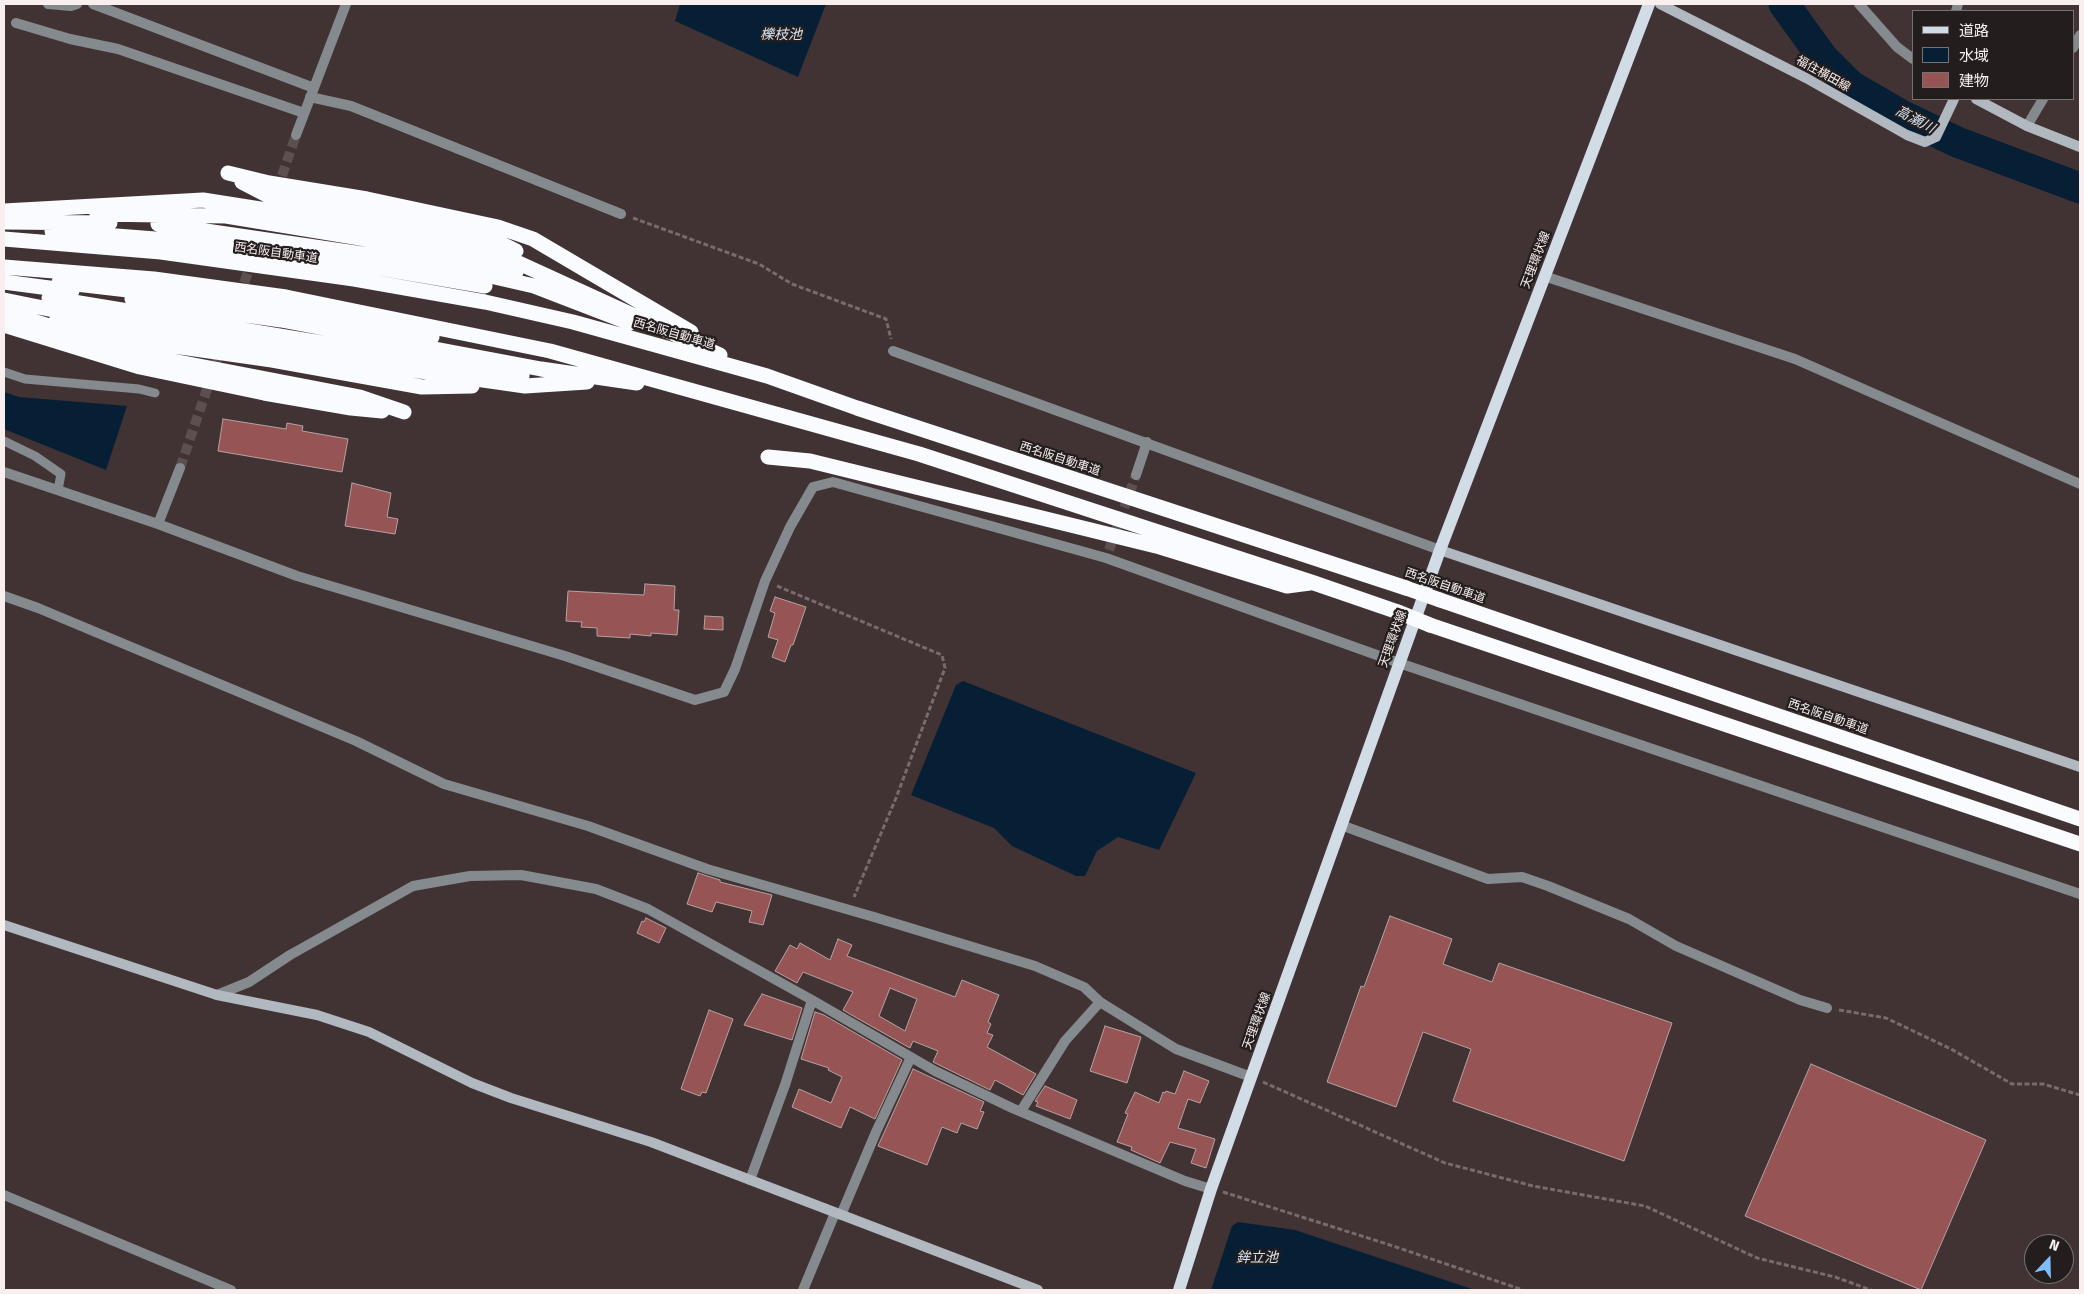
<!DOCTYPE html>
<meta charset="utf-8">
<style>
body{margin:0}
#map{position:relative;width:2084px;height:1294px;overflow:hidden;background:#413333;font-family:"Fira Sans","Noto Sans JP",sans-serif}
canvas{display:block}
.frame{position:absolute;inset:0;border:5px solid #f8efee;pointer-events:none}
.legend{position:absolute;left:1912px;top:10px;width:162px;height:90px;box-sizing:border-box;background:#231d1d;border:1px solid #787171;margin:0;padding:6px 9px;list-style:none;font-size:15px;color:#f8efee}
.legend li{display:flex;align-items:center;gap:10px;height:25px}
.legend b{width:25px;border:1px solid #787171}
.north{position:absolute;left:2024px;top:1234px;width:50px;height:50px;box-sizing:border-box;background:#231d1d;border:1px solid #787171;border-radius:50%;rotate:21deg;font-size:14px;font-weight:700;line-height:20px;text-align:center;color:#f8efee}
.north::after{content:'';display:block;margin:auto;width:18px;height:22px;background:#7ebdf9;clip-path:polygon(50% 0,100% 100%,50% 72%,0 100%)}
</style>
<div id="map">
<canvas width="2084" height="1294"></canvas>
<div class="frame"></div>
<ul class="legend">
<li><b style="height:6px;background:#d2dce6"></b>道路</li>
<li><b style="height:14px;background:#061f35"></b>水域</li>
<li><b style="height:14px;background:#965454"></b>建物</li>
</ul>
<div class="north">N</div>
</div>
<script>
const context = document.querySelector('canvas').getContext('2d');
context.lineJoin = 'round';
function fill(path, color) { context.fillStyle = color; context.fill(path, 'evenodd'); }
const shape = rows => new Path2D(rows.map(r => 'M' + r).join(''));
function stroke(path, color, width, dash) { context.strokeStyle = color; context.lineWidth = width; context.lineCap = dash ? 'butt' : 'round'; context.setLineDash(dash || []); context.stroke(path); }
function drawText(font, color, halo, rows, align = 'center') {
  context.font = font + ' "Fira Sans","Noto Sans JP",sans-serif'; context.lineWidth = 4.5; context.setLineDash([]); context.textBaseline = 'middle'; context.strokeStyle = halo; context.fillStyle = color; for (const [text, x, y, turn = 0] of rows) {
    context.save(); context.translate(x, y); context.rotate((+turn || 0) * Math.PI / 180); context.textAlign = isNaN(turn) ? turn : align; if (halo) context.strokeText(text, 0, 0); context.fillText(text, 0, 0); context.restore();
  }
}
fill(shape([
 [680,4,826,4,798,77,675,21],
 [4,392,19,397,127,406,106,470,4,429],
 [963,681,1196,773,1159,850,1118,837,1097,851,1085,876,1076,876,1012,846,994,828,911,795,956,685],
 [1238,1222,1295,1230,1475,1290,1211,1290,1232,1226]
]), '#061f35');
stroke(shape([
 [1784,4,1823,58,1851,86,1901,115,1957,142,2080,188]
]), '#061f35', 31);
const building = shape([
 [223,419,286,429,287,423,303,426,302,431,348,439,342,472,218,451,223,419],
 [352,483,391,493,387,517,398,519,395,534,345,526,352,483],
 [645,584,675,586,674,610,679,610,677,635,651,633,651,636,630,634,630,638,597,636,597,628,581,627,582,622,566,621,568,591,644,595,645,584],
 [775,597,806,607,793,645,791,645,785,662,772,657,778,640,768,637,775,613,770,611,775,597],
 [705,616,723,617,723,630,704,629,705,616],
 [698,873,720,880,720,882,772,895,763,925,749,922,752,911,716,902,712,912,687,904,698,873],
 [1390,916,1452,939,1443,964,1492,982,1499,963,1672,1023,1624,1161,1453,1101,1471,1049,1423,1032,1396,1107,1327,1082,1361,986,1364,987,1390,916],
 [646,918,666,928,659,943,637,933,642,921,644,922,646,918],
 [838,939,852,945,847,956,955,997,962,980,999,995,988,1022,991,1024,987,1033,993,1035,987,1047,1036,1074,1023,1095,995,1080,990,1090,933,1062,938,1051,913,1041,910,1048,855,1017,843,1010,853,992,803,972,797,983,775,971,790,945,797,949,800,943,830,960,838,939],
 [890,988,917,999,905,1031,879,1016,890,988],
 [762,994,802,1008,792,1040,744,1025,762,994],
 [709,1010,733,1019,706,1093,702,1092,700,1096,681,1089,709,1010],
 [815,1012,824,1015,902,1060,875,1119,850,1107,841,1128,792,1107,799,1089,831,1103,842,1077,828,1070,829,1068,801,1059,815,1012],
 [1105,1026,1141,1037,1127,1083,1090,1071,1105,1026],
 [1811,1064,1986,1140,1921,1290,1745,1216,1811,1064],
 [913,1069,984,1102,980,1111,984,1112,977,1129,961,1123,957,1133,942,1127,927,1165,878,1146,913,1069],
 [1184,1071,1209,1081,1200,1103,1188,1099,1178,1128,1215,1139,1206,1168,1191,1163,1196,1149,1170,1142,1160,1163,1131,1150,1132,1147,1117,1142,1128,1114,1125,1113,1135,1092,1159,1103,1163,1092,1165,1093,1166,1091,1175,1094,1184,1071],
 [1045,1086,1077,1100,1070,1119,1036,1106,1038,1102,1035,1101,1045,1086]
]);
fill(building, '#965454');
stroke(building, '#b4a3a2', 1);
stroke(shape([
 [277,190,296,135],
 [239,297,252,261],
 [180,468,221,348],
 [1109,550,1136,475]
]), '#5c4f4f', 10, [10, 5]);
stroke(shape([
 [633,218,759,264,792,284,886,319,891,339],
 [777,586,942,655,945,668,896,798,854,897],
 [1839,1010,1886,1018,1951,1049,2012,1084,2043,1084,2080,1095],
 [1263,1082,1445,1163,1533,1186,1645,1206,1757,1258,1835,1277,1871,1290],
 [1223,1192,1390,1245,1523,1290]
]), '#786c6b', 3, [5, 2.5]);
stroke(shape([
 [4,372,25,379,139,389,155,393],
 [4,441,35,456,61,474,58,490]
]), '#858a8f', 9);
stroke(shape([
 [48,4,71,6,77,4],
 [93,4,314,88],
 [1859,4,1897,47,1913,59],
 [1956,11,1958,4],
 [16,23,70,39,118,49,304,113],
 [2073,48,2080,35],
 [310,97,351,106,621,214],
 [2027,126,2043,99],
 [296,135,346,4],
 [1544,276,1795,359,2080,484],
 [893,351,1440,550],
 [4,472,158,524,297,576,565,656,695,700,724,692,735,669,765,581,790,527,813,487,833,482,1106,558,1399,663,2080,894],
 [1136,475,1147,442],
 [158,524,180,468],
 [4,596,38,608,356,741,444,784,588,826,707,869,874,917,1035,966,1084,987,1100,1002,1176,1049,1251,1077],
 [1341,825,1488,879,1522,877,1548,886,1629,919,1676,946,1800,1000,1827,1008],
 [217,995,249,982,290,955,413,886,470,876,521,875,596,889,648,909,812,1000,935,1071,1012,1108,1185,1181,1211,1189],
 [1021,1111,1065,1041,1100,1002],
 [750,1180,785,1085,812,1000],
 [4,1195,231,1290],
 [841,1215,876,1132,911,1057],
 [803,1290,835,1213]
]), '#858a8f', 10);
stroke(shape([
 [1660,4,1806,78,1907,135,1925,142,1936,137,1954,99],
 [1976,99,2027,126,2080,147],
 [1440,550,2080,767],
 [4,925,217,995,317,1015,369,1032,472,1083,511,1098,651,1142,1038,1290]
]), '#b1b8c0', 10);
stroke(shape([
 [1179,1290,1211,1189,1440,550,1649,4]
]), '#d2dce6', 12);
stroke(shape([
 [228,173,269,183,367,199,498,227,533,239,691,332],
 [242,182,267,195,443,228,498,242,516,251],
 [4,211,203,200,362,225,499,254,720,355],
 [97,214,226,216,360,238,494,263,516,272],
 [4,222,110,223],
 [158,224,451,267,534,286,630,323],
 [52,231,181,241,356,264,485,286],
 [4,239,161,252,354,279,485,302,573,322,767,376,857,408,1406,588],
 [4,267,154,279,286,297,550,351,919,454,1314,583,1398,612],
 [4,282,72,291],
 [59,282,283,308,432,337],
 [49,298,522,376],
 [132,299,281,320,541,369,637,383],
 [4,300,147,329,274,350,525,386,587,382],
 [4,312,142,355,360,397,404,412],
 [56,321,146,342,272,360,422,387,472,386],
 [4,325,140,367,264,393,351,408,382,411],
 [768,457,810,461,1160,547,1287,586,1310,583],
 [1440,600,2080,819],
 [1430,625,2080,844]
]), '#f9fbfe', 15);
stroke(shape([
 [1406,588,1440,600],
 [1398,612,1430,625]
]), '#f9fbfe', 15);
drawText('12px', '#f8efee', '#231d1d', [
 ["福住横田線",1823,74,29],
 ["西名阪自動車道",276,253,8],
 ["天理環状線",1536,260,-69],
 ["西名阪自動車道",674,334,16],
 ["西名阪自動車道",1060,459,18],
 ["西名阪自動車道",1445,586,19],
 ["天理環状線",1393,639,-70],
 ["西名阪自動車道",1828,717,19],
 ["天理環状線",1257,1021,-70]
]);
drawText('italic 14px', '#d6e3f1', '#231d1d', [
 ["櫟枝池",781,35],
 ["高瀬川",1915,120,28],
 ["鉾立池",1257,1258]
]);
</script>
